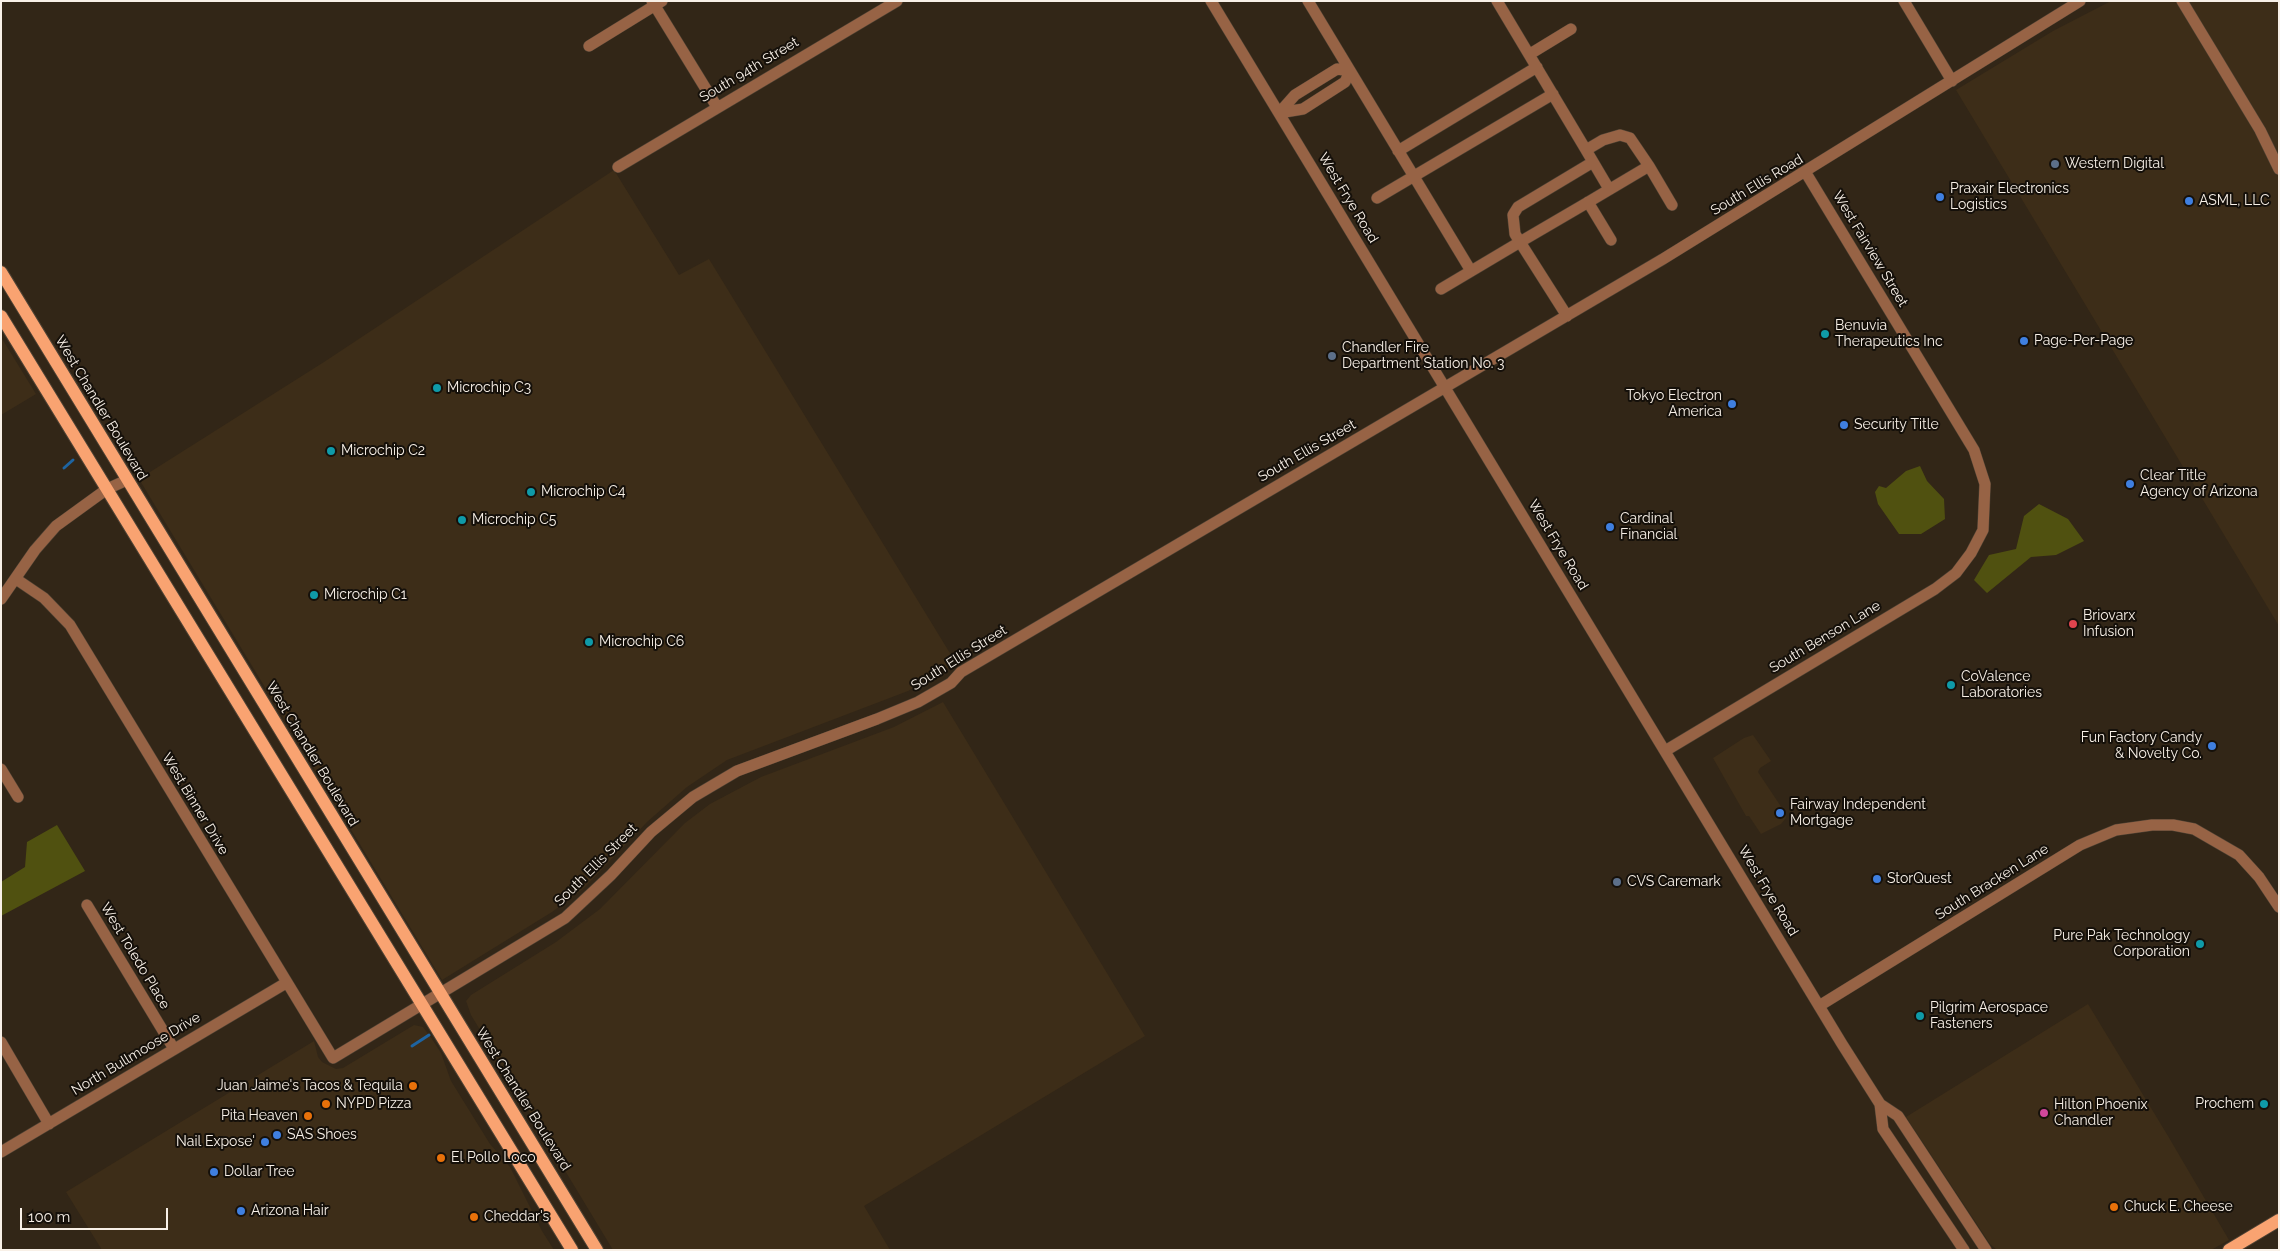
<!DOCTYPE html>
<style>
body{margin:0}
#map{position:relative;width:2280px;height:1251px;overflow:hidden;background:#322617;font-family:Raleway,sans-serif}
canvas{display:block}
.frame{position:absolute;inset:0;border:2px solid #f8f0e7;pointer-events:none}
.scale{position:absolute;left:20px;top:1208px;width:148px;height:22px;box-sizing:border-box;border:2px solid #f8f0e7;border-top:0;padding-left:6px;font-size:15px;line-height:18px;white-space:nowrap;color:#f8f0e7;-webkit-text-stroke:4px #15100a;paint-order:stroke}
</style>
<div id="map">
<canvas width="2280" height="1251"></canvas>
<div class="frame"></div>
<div class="scale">100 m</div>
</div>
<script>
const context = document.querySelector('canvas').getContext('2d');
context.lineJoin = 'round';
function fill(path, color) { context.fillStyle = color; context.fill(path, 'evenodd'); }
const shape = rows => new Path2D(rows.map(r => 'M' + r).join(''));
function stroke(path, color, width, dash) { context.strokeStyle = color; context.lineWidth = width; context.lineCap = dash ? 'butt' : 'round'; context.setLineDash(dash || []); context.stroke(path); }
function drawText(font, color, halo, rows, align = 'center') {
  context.font = font + ' Raleway,sans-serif'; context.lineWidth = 4; context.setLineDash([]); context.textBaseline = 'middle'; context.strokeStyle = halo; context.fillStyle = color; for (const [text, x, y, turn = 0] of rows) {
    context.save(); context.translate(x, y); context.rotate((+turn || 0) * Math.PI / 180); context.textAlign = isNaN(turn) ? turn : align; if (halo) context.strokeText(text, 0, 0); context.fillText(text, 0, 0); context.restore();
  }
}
fill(shape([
 [2111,1,2279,1,2279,626,1956,90,2053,31],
 [614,170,679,275,709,259,956,663,908,691,727,760,687,787,647,822,584,888,552,912,442,980,139,479,324,362],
 [1,337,36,394,1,415],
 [943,702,1145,1036,864,1206,890,1250,613,1250,471,1015,466,1001,471,995,556,942,600,909,685,823,710,804,761,777,894,727],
 [1753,735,1771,761,1760,768,1758,772,1784,811,1786,818,1781,824,1761,834,1749,816,1746,816,1713,758,1744,738],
 [2088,1004,2168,1136,2229,1240,2211,1250,1997,1250,1990,1244,1906,1117],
 [414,1025,423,1027,432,1039,441,1053,451,1081,490,1144,510,1167,542,1231,554,1250,102,1250,66,1192,314,1041,318,1057,322,1062,336,1069,343,1068]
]), '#3d2d18');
fill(shape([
 [1920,466,1927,481,1944,499,1945,519,1921,534,1899,534,1878,504,1875,492,1879,486,1886,488,1906,471],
 [2039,504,2068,519,2084,541,2056,555,2031,557,1987,593,1974,580,1989,555,2016,549,2024,516],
 [57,825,85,871,1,916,1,882,25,867,27,842]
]), '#505110');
stroke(shape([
 [64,468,73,460],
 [412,1046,429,1035]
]), '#1e64a1', 3);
const minor = shape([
 [652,1,717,107],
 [1211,1,1842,1044,1880,1104,1898,1116,1986,1250],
 [1308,1,1471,271],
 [1497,1,1586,150],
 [1904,1,1952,81],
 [2182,1,2260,130,2279,169],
 [589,46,662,1],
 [1530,54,1571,29],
 [1337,69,1350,71,1345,82,1303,109,1279,113,1295,95,1337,69],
 [1398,151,1537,67],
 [1593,162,1518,207,1513,215,1515,234,1520,242,1585,204,1649,166,1630,138,1620,135,1603,140,1586,150,1609,189],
 [1649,166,1672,205],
 [618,167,897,1],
 [1377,198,1553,94],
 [1588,202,1611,240],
 [1441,289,1520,242,1567,316],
 [16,579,44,598,70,625,333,1058,565,918,611,875,651,832,693,797,737,771,877,719,918,702,951,683,961,672,1663,259,2080,1],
 [1,599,35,550,56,526,107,489,127,480],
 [1665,751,1935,589,1956,573,1971,553,1983,530,1985,484,1974,450,1806,173],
 [1,769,18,797],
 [87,905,174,1049],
 [1819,1006,2080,845,2116,830,2152,825,2173,825,2194,829,2239,855,2259,877,2279,907],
 [1,1042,49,1124],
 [1880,1104,1883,1129,1964,1250],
 [1,1152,286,983]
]);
const major = shape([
 [1,272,597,1250],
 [1,316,572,1250],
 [2229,1250,2279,1220]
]);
stroke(minor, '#4e4234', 12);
stroke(major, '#4e4234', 14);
stroke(minor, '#976345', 11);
stroke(major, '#f9a371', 12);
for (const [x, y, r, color] of [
 [2055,164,5,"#5c6f8a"],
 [1940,197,5,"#3f7fe0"],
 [2189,201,5,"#3f7fe0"],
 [1825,334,5,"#0f9aa8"],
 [2024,341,5,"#3f7fe0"],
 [1332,356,5,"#5c6f8a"],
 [437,388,5,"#0f9aa8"],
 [1732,404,5,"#3f7fe0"],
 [1844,425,5,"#3f7fe0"],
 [331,451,5,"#0f9aa8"],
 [2130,484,5,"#3f7fe0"],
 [531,492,5,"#0f9aa8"],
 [462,520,5,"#0f9aa8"],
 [1610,527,5,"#3f7fe0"],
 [314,595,5,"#0f9aa8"],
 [2073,624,5,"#e0444e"],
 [589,642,5,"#0f9aa8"],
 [1951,685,5,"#0f9aa8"],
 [2212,746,5,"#3f7fe0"],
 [1780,813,5,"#3f7fe0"],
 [1877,879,5,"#3f7fe0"],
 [1617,882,5,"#5c6f8a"],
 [2200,944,5,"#0f9aa8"],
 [1920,1016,5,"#0f9aa8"],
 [413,1086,5,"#e8710a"],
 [326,1104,5,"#e8710a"],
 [2264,1104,5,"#0f9aa8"],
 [2044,1113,5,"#d1479c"],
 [308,1116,5,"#e8710a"],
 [277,1135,5,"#3f7fe0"],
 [265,1142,5,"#3f7fe0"],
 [441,1158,5,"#e8710a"],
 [214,1172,5,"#3f7fe0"],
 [2114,1207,5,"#e8710a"],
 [241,1211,5,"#3f7fe0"],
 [474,1217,5,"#e8710a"]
]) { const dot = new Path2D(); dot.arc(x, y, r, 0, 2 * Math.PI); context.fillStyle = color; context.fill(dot); stroke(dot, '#15100a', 2); }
drawText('14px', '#f8f0e7', '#15100a', [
 ["South 94th Street",749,70,-31],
 ["South Ellis Road",1757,185,-31],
 ["West Frye Road",1348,198,59],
 ["West Fairview Street",1870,249,59],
 ["West Chandler Boulevard",101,408,59],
 ["South Ellis Street",1307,451,-30],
 ["West Frye Road",1558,545,59],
 ["South Benson Lane",1825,637,-31],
 ["South Ellis Street",959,658,-32],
 ["West Chandler Boulevard",312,754,59],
 ["West Binner Drive",195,804,59],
 ["South Ellis Street",596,865,-45],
 ["South Bracken Lane",1992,882,-32],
 ["West Frye Road",1768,891,59],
 ["West Toledo Place",135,956,59],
 ["North Bullmoose Drive",136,1054,-31],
 ["West Chandler Boulevard",523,1099,58]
]);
drawText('14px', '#f8f0e7', '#15100a', [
 ["Western Digital",2065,164],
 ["Praxair Electronics",1950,189],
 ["Logistics",1950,205],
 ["ASML, LLC",2199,201],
 ["Benuvia",1835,326],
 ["Therapeutics Inc",1835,342],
 ["Page-Per-Page",2034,341],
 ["Chandler Fire",1342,348],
 ["Department Station No. 3",1342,364],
 ["Microchip C3",447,388],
 ["Tokyo Electron",1722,396,"right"],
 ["America",1722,412,"right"],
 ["Security Title",1854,425],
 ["Microchip C2",341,451],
 ["Clear Title",2140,476],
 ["Agency of Arizona",2140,492],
 ["Microchip C4",541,492],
 ["Cardinal",1620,519],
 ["Financial",1620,535],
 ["Microchip C5",472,520],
 ["Microchip C1",324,595],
 ["Briovarx",2083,616],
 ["Infusion",2083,632],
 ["Microchip C6",599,642],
 ["CoValence",1961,677],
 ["Laboratories",1961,693],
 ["Fun Factory Candy",2202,738,"right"],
 ["& Novelty Co.",2202,754,"right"],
 ["Fairway Independent",1790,805],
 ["Mortgage",1790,821],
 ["StorQuest",1887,879],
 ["CVS Caremark",1627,882],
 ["Pure Pak Technology",2190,936,"right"],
 ["Corporation",2190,952,"right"],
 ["Pilgrim Aerospace",1930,1008],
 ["Fasteners",1930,1024],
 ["Juan Jaime's Tacos & Tequila",403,1086,"right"],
 ["NYPD Pizza",336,1104],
 ["Prochem",2254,1104,"right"],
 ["Hilton Phoenix",2054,1105],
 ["Chandler",2054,1121],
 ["Pita Heaven",298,1116,"right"],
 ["SAS Shoes",287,1135],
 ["Nail Expose'",255,1142,"right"],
 ["El Pollo Loco",451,1158],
 ["Dollar Tree",224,1172],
 ["Chuck E. Cheese",2124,1207],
 ["Arizona Hair",251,1211],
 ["Cheddar's",484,1217]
], 'left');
</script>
